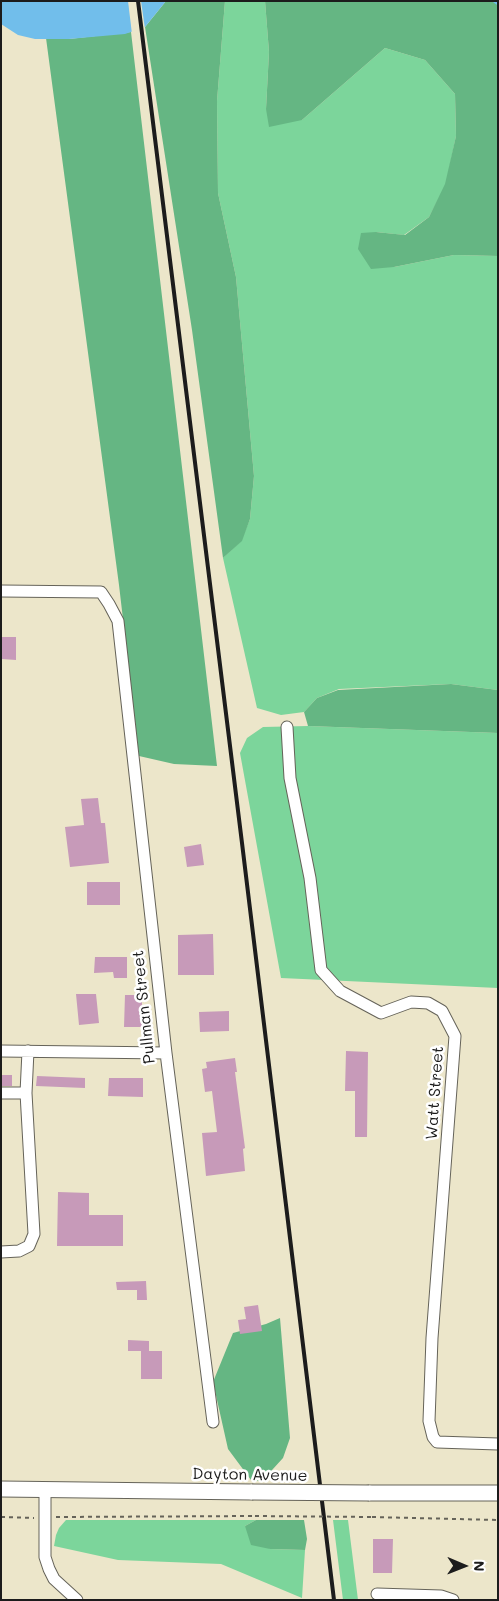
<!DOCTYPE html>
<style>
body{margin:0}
#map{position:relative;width:499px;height:1601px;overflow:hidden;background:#ece6ca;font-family:Mali,sans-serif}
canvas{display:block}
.frame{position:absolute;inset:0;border:2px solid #1c1c1c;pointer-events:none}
.north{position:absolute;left:439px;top:1541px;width:50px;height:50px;-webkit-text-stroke:4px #fff;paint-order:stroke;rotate:91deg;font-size:14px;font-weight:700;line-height:20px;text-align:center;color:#1c1c1c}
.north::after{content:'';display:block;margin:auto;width:18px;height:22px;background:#1c1c1c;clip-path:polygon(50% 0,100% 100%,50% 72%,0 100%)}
</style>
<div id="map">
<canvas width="499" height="1601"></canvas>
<div class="frame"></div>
<div class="north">N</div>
</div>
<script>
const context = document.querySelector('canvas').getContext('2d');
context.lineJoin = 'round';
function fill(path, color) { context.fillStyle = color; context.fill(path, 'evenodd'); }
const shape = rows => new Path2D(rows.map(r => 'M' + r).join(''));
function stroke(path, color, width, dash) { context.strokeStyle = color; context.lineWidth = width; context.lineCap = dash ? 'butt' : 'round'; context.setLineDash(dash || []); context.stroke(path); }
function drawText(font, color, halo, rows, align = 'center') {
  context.font = font + ' Mali,sans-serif'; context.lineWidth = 5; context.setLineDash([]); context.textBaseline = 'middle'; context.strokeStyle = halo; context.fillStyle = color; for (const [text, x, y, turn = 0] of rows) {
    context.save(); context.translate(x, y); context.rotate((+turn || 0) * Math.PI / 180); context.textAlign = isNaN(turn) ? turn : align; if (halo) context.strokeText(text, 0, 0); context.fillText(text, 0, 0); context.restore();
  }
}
fill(shape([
 [225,1,265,1,269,52,266,109,302,120,385,48,425,60,455,94,456,136,446,184,429,217,404,235,376,232,394,267,454,255,498,256,498,690,451,684,339,689,317,698,304,712,281,715,257,708,223,558,241,541,250,519,254,476,236,277,218,193,217,101],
 [308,726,498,733,498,988,281,978,240,753,247,738,263,727],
 [66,1520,256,1520,245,1526,270,1549,305,1550,302,1598,221,1564,118,1560,54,1546,56,1535,59,1528],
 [333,1520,348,1520,358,1600,343,1600]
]), '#7cd59b');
fill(shape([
 [166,1,225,1,217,101,218,193,236,277,254,476,250,519,242,541,223,558,192,330,145,27],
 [265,1,498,1,498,256,454,255,394,267,371,269,358,249,361,233,376,232,405,235,429,217,445,184,456,136,455,94,425,60,385,48,302,120,269,127,266,109,269,52],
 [131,32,217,766,174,764,139,756,119,585,46,38,69,39],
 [451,684,498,690,498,733,308,726,304,712,317,698,338,690],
 [280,1318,290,1438,283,1458,262,1481,251,1480,228,1449,213,1382,233,1333,266,1324],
 [256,1520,304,1520,307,1539,305,1550,270,1549,251,1545,245,1526]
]), '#65b683');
fill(shape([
 [1,1,62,2,166,1,145,27,125,34,69,39,35,39,18,35,1,24]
]), '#71beeb');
fill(shape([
 [128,1,141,1,145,29,132,34]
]), '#ece6ca');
stroke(shape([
 [495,1,498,3]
]), '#71beeb', 4);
fill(shape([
 [2,637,16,637,16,660,2,659],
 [98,798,101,823,105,823,109,863,70,867,65,827,84,825,81,799],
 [201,844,204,865,187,867,184,847],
 [87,882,120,882,120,905,87,905],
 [213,934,214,975,178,975,178,935],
 [95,957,127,957,127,978,114,978,113,972,94,973],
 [76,994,96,994,99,1023,79,1025],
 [125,995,142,995,142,1027,124,1027],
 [229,1011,229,1031,200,1032,199,1012],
 [346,1051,368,1052,367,1137,355,1137,355,1091,345,1091],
 [235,1058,237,1072,235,1072,245,1148,243,1149,245,1171,206,1176,202,1133,217,1132,212,1091,205,1092,202,1069,207,1068,206,1062],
 [1,1075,12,1075,12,1086,1,1086],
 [37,1076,85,1078,85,1088,36,1086],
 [109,1078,143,1078,143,1097,108,1096],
 [58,1192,89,1193,89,1215,123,1215,123,1246,57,1246],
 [146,1281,147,1300,137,1300,137,1290,117,1290,116,1282],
 [258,1305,262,1331,240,1334,238,1320,246,1319,244,1307],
 [128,1340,149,1341,149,1351,128,1351],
 [141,1351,162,1351,162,1379,141,1379],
 [373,1539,393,1539,392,1573,373,1573]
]), '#c79ab9');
const minor = shape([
 [1,591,101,592,109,604,118,621,166,1053,213,1422],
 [287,727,290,778,310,878,321,970,340,991,381,1013,411,1002,428,1003,442,1011,455,1036,432,1338,429,1421,433,1437,437,1442,498,1444],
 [1,1051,166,1053],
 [1,1093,26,1093,28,1051],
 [1,1252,19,1251,29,1246,34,1234,26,1093],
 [45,1489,45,1557,49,1569,54,1579,77,1600],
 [377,1594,441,1596,453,1600]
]);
const major = shape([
 [1,1489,252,1492],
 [369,1493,498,1493]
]);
stroke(minor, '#656359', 13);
stroke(major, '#656359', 17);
stroke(shape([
 [1,1517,34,1518],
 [56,1517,255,1516],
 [372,1517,498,1520]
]), '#656359', 2, [4, 4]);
stroke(minor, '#fff', 11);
stroke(major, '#fff', 15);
stroke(shape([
 [138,1,242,843,334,1600]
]), '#1c1c1c', 4);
const majorBridge = shape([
 [252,1492,369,1493]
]);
stroke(majorBridge, '#656359', 17, []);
stroke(shape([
 [255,1516,372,1517]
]), '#656359', 2, [4, 4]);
stroke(majorBridge, '#fff', 15);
drawText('16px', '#1c1c1c', '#fff', [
 ["Pullman Street",144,1007,-96],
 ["Watt Street",435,1093,-86],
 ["Dayton Avenue",250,1475,1]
]);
</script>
